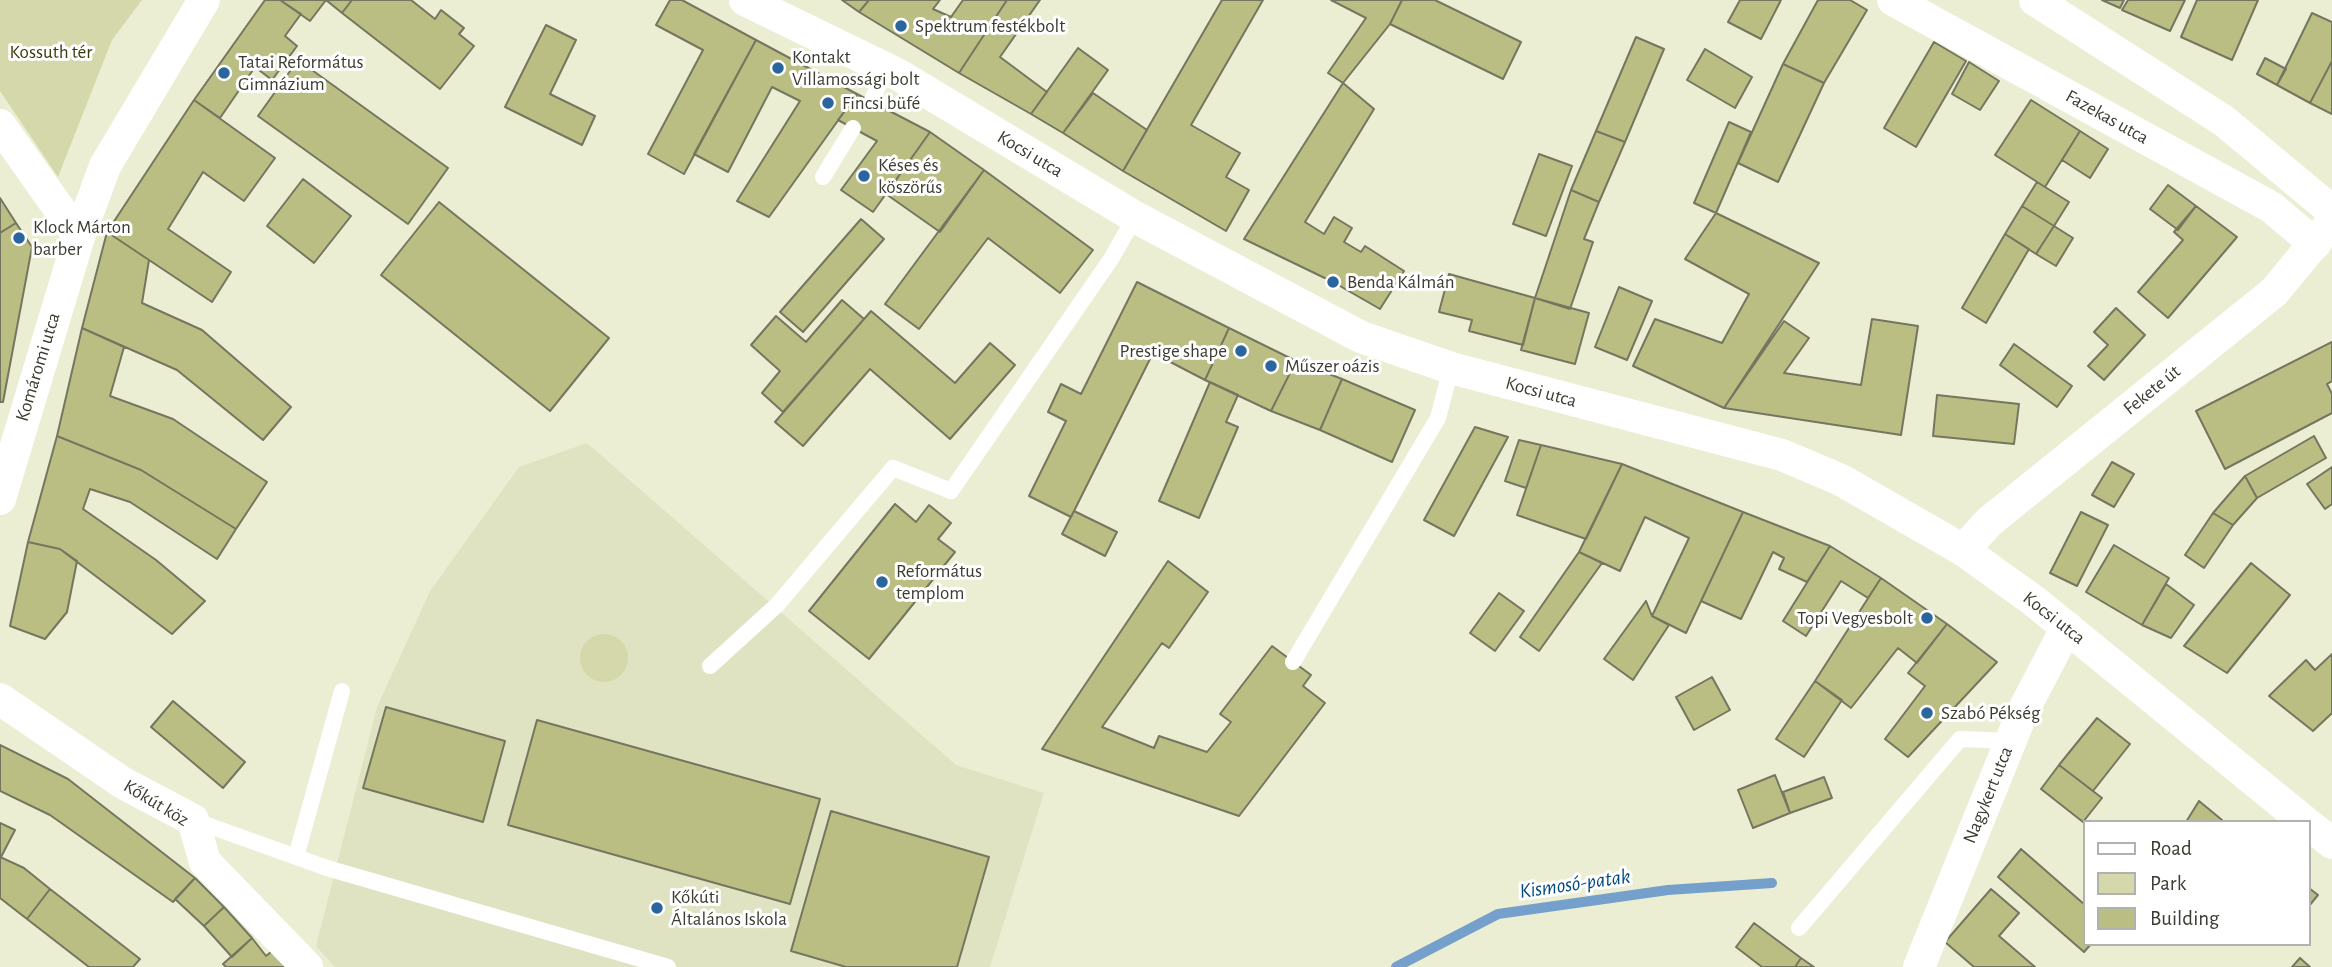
<!DOCTYPE html>
<meta charset="utf-8">
<style>
body{margin:0}
#map{position:relative;width:2332px;height:967px;overflow:hidden;background:#eceed4;font-family:"Alegreya Sans",sans-serif}
canvas{display:block}
.legend{position:absolute;left:2083px;top:820px;width:228px;height:126px;box-sizing:border-box;background:#fff;border:2px solid #b1b1ad;margin:0;padding:9px 12px;list-style:none;font-size:21px;color:#3c3c32}
.legend li{display:flex;align-items:center;gap:14px;height:35px}
.legend b{width:35px;border:2px solid #b1b1ad}
</style>
<div id="map">
<canvas width="2332" height="967"></canvas>
<ul class="legend">
<li><b style="height:9px;background:#fff"></b>Road</li>
<li><b style="height:19px;background:#d5d8aa"></b>Park</li>
<li><b style="height:19px;background:#bbbe83"></b>Building</li>
</ul>
</div>
<script>
const context = document.querySelector('canvas').getContext('2d');
context.lineJoin = 'round';
function fill(path, color) { context.fillStyle = color; context.fill(path, 'evenodd'); }
const shape = rows => new Path2D(rows.map(r => 'M' + r).join(''));
function stroke(path, color, width, dash) { context.strokeStyle = color; context.lineWidth = width; context.lineCap = dash ? 'butt' : 'round'; context.setLineDash(dash || []); context.stroke(path); }
function drawText(font, color, halo, rows, align = 'center') {
  context.font = font + ' "Alegreya Sans",sans-serif'; context.lineWidth = 6; context.setLineDash([]); context.textBaseline = 'middle'; context.strokeStyle = halo; context.fillStyle = color; for (const [text, x, y, turn = 0] of rows) {
    context.save(); context.translate(x, y); context.rotate((+turn || 0) * Math.PI / 180); context.textAlign = isNaN(turn) ? turn : align; if (halo) context.strokeText(text, 0, 0); context.fillText(text, 0, 0); context.restore();
  }
}
fill(shape([
 [587,443,956,765,1044,793,990,967,335,967,316,946,377,707,430,591,519,467]
]), '#e0e3c1');
fill(shape([
 [0,0,142,0,112,40,58,177,0,91],
 '580 658a24 24 0 1 1 48 0a24 24 0 1 1-48 0Z'
]), '#d5d8aa');
stroke(shape([
 [1396,967,1498,914,1668,890,1772,883]
]), '#75a0cb', 10);
const building = shape([
 [265,0,280,0,301,14,285,36,297,46,272,80,255,67,220,118,194,100,265,0],
 [280,0,326,0,310,21,280,0],
 [326,0,352,0,342,13,326,0],
 [352,0,411,0,435,19,441,10,464,28,459,34,474,46,440,89,342,13,352,0],
 [670,0,682,0,756,40,684,174,648,154,703,50,656,25,670,0],
 [842,0,869,0,859,12,842,0],
 [869,0,940,0,933,9,951,17,963,0,1007,0,959,73,859,12,869,0],
 [1007,0,1040,0,1000,57,1047,92,1031,114,959,73,1007,0],
 [1222,0,1263,0,1191,125,1240,153,1226,177,1249,190,1226,231,1123,171,1222,0],
 [1331,0,1402,0,1390,24,1343,83,1328,73,1366,18,1331,0],
 [1402,0,1435,0,1521,42,1503,79,1390,24,1402,0],
 [1740,0,1781,0,1761,39,1728,22,1740,0],
 [1818,0,1850,0,1867,10,1824,83,1783,64,1818,0],
 [2102,0,2124,0,2120,8,2102,0],
 [2128,0,2185,0,2170,31,2122,10,2128,0],
 [2197,0,2258,0,2232,60,2181,37,2197,0],
 [2312,13,2332,22,2332,61,2310,103,2277,85,2312,13],
 [546,25,576,40,550,94,595,116,582,145,505,107,546,25],
 [1636,37,1664,49,1625,142,1596,131,1636,37],
 [756,40,857,94,769,217,737,201,800,101,772,87,728,172,694,154,756,40],
 [1934,42,1966,61,1916,147,1884,128,1934,42],
 [1078,48,1108,70,1063,133,1031,114,1078,48],
 [1705,49,1752,77,1735,108,1687,80,1705,49],
 [2265,58,2286,69,2277,85,2257,74,2265,58],
 [298,60,448,168,408,224,258,116,298,60],
 [2332,61,2332,114,2310,103,2332,61],
 [1969,62,1999,81,1980,110,1952,94,1969,62],
 [1783,64,1824,83,1778,182,1738,163,1783,64],
 [1343,83,1374,109,1305,222,1324,234,1334,217,1352,228,1344,242,1361,252,1365,246,1404,271,1380,309,1333,282,1244,239,1343,83],
 [1093,93,1147,130,1123,171,1063,133,1093,93],
 [857,94,930,132,873,212,841,190,877,141,838,120,857,94],
 [194,100,275,158,244,201,203,172,168,229,231,272,212,302,107,232,194,100],
 [2031,100,2080,131,2045,187,1995,155,2031,100],
 [1729,122,1751,132,1716,213,1694,203,1729,122],
 [1596,131,1625,142,1599,202,1571,190,1596,131],
 [2080,131,2108,149,2090,178,2062,160,2080,131],
 [930,132,984,170,940,232,886,194,930,132],
 [1539,154,1572,166,1546,236,1513,224,1539,154],
 [984,170,1093,250,1060,293,988,238,919,329,885,304,984,170],
 [303,179,351,216,314,263,267,226,303,179],
 [2037,182,2069,202,2054,226,2022,206,2037,182],
 [2168,185,2196,206,2178,230,2150,209,2168,185],
 [1571,190,1599,202,1584,239,1593,242,1570,309,1535,298,1571,190],
 [0,198,16,223,0,233,0,198],
 [439,202,609,338,550,411,381,275,439,202],
 [2022,206,2054,226,2036,254,2005,234,2022,206],
 [2196,206,2237,237,2168,318,2138,292,2183,240,2174,232,2196,206],
 [1716,213,1819,263,1724,408,1633,366,1655,319,1722,343,1749,294,1685,259,1716,213],
 [861,219,884,239,803,332,780,312,861,219],
 [16,223,32,247,3,402,0,402,0,233,16,223],
 [2054,226,2073,238,2056,266,2036,254,2054,226],
 [107,232,149,260,142,303,202,330,291,407,263,440,177,370,82,328,107,232],
 [2005,234,2029,249,1986,323,1962,308,2005,234],
 [1449,274,1535,298,1523,345,1469,331,1472,320,1439,312,1449,274],
 [1137,282,1229,328,1205,380,1153,353,1071,517,1029,496,1066,421,1048,412,1061,384,1081,394,1137,282],
 [1619,287,1652,301,1627,360,1595,347,1619,287],
 [1535,298,1589,313,1575,364,1521,350,1535,298],
 [842,300,864,319,783,412,762,393,780,371,751,345,776,316,806,342,842,300],
 [2116,308,2145,335,2104,380,2088,366,2108,345,2094,332,2116,308],
 [871,311,955,383,990,343,1015,365,950,439,870,369,803,446,775,422,871,311],
 [1872,319,1918,326,1901,435,1724,408,1784,321,1809,338,1784,373,1861,385,1872,319],
 [82,328,124,347,110,396,173,419,267,482,236,529,141,470,57,436,82,328],
 [1229,328,1296,361,1271,411,1205,380,1229,328],
 [2332,342,2332,381,2327,384,2332,394,2332,413,2225,469,2196,411,2332,342],
 [2014,344,2072,386,2057,407,2000,365,2014,344],
 [1296,361,1342,379,1320,430,1271,411,1296,361],
 [1342,379,1415,410,1392,462,1320,430,1342,379],
 [1210,382,1238,395,1226,422,1238,427,1199,518,1159,501,1210,382],
 [1937,395,2019,404,2014,444,1933,436,1937,395],
 [1475,427,1508,437,1454,536,1424,520,1475,427],
 [57,436,141,470,236,529,217,559,130,502,90,489,83,509,156,560,205,601,172,634,60,549,28,542,57,436],
 [2314,436,2326,458,2257,498,2245,476,2314,436],
 [1519,440,1541,445,1526,488,1505,481,1519,440],
 [1541,445,1622,464,1586,539,1517,515,1541,445],
 [2112,462,2134,474,2114,507,2092,495,2112,462],
 [1622,464,1743,512,1686,633,1652,616,1689,538,1645,517,1620,571,1579,552,1622,464],
 [2332,467,2332,504,2325,509,2307,484,2332,467],
 [2245,476,2257,498,2233,525,2213,513,2245,476],
 [895,504,916,522,929,505,951,523,938,539,955,552,869,659,809,611,895,504],
 [1074,511,1117,532,1105,556,1062,534,1074,511],
 [1743,512,1830,546,1807,582,1779,569,1784,558,1773,552,1741,619,1701,601,1743,512],
 [2081,512,2108,525,2077,586,2050,573,2081,512],
 [2213,513,2233,525,2204,568,2185,555,2213,513],
 [28,542,60,549,77,561,67,612,45,639,10,626,28,542],
 [2114,545,2169,578,2142,625,2086,592,2114,545],
 [1830,546,1881,578,1868,598,1841,581,1806,636,1783,621,1830,546],
 [1579,552,1602,563,1539,651,1520,637,1579,552],
 [1168,561,1208,592,1169,648,1162,643,1102,727,1154,748,1159,736,1207,752,1231,722,1220,714,1272,646,1311,675,1303,686,1325,703,1239,816,1042,749,1168,561],
 [2251,563,2290,595,2227,673,2184,646,2251,563],
 [1881,578,1947,624,1917,663,1898,648,1851,708,1815,681,1881,578],
 [2166,584,2194,605,2171,638,2142,625,2166,584],
 [1499,593,1524,611,1495,651,1470,633,1499,593],
 [1646,601,1652,616,1669,625,1633,680,1604,659,1646,601],
 [1947,624,1997,662,1908,757,1885,739,1925,686,1908,673,1947,624],
 [2332,654,2332,713,2313,731,2269,696,2306,660,2315,670,2332,654],
 [1712,677,1730,710,1694,730,1676,697,1712,677],
 [1815,681,1842,700,1804,757,1776,739,1815,681],
 [173,701,245,762,223,788,151,727,173,701],
 [386,707,505,741,483,822,363,788,386,707],
 [2097,718,2130,744,2093,791,2059,765,2097,718],
 [537,720,820,799,790,904,508,825,537,720],
 [0,745,68,779,195,878,173,902,50,815,0,791,0,745],
 [2059,765,2102,798,2083,822,2041,789,2059,765],
 [1775,775,1790,813,1753,828,1738,790,1775,775],
 [1824,777,1832,798,1790,813,1783,792,1824,777],
 [2199,801,2222,820,2221,822,2186,822,2199,801],
 [831,811,989,857,957,967,846,967,791,951,831,811],
 [0,823,15,830,1,857,0,857,0,823],
 [2021,849,2085,905,2085,944,2091,944,2084,952,1998,877,2021,849],
 [0,857,24,868,50,889,27,919,0,898,0,857],
 [195,878,224,907,204,926,175,899,195,878],
 [2309,888,2318,895,2309,906,2309,888],
 [50,889,140,959,133,967,89,967,27,919,50,889],
 [1991,889,2019,913,1999,936,2035,967,1974,967,1945,942,1991,889],
 [224,907,252,938,232,957,204,926,224,907],
 [1754,923,1801,958,1795,967,1762,967,1736,947,1754,923],
 [252,938,266,956,276,948,291,967,226,967,223,964,252,938],
 [1801,958,1814,967,1795,967,1801,958],
 [2300,958,2310,967,2292,967,2300,958]
]);
fill(building, '#bbbe83');
stroke(building, '#75765f', 2);
stroke(shape([
 [872,100,886,69],
 [823,177,853,128],
 [1293,662,1438,418,1451,368],
 [710,666,777,605,893,468,951,491,1111,259,1135,217],
 [193,820,327,868,668,967],
 [296,857,342,691],
 [1799,928,1960,739,2010,741]
]), '#fff', 16);
stroke(shape([
 [745,0,899,75,1135,217,1361,337,1451,368,1782,455,1841,480,1963,550,2034,601,2305,822],
 [1893,0,2271,207,2315,244],
 [2035,0,2224,121,2332,211],
 [0,125,79,237],
 [0,499,79,237,105,166,204,0],
 [1963,550,1990,521,2274,292,2332,222],
 [0,699,123,783,193,820,205,862,307,967],
 [2309,825,2332,843],
 [1919,967,2022,713,2067,627]
]), '#fff', 32);
for (const [x, y, r, color] of [
 [901,26,7,"#2a669d"],
 [778,68,7,"#2a669d"],
 [224,73,7,"#2a669d"],
 [828,103,7,"#2a669d"],
 [864,176,7,"#2a669d"],
 [19,238,7,"#2a669d"],
 [1333,282,7,"#2a669d"],
 [1241,351,7,"#2a669d"],
 [1271,366,7,"#2a669d"],
 [882,582,7,"#2a669d"],
 [1927,618,7,"#2a669d"],
 [1927,713,7,"#2a669d"],
 [657,908,7,"#2a669d"]
]) { const dot = new Path2D(); dot.arc(x, y, r, 0, 2 * Math.PI); context.fillStyle = color; context.fill(dot); stroke(dot, '#fff', 2.5); }
drawText('19px', '#3c3c32', '#fff', [
 ["Spektrum festékbolt",915,26],
 ["Kontakt",792,57],
 ["Villamossági bolt",792,79],
 ["Tatai Református",238,62],
 ["Gimnázium",238,84],
 ["Fincsi büfé",842,103],
 ["Késes és",878,165],
 ["köszörűs",878,187],
 ["Klock Márton",33,227],
 ["barber",33,249],
 ["Benda Kálmán",1347,282],
 ["Prestige shape",1227,351,"right"],
 ["Műszer oázis",1285,366],
 ["Református",896,571],
 ["templom",896,593],
 ["Topi Vegyesbolt",1913,618,"right"],
 ["Szabó Pékség",1941,713],
 ["Kőkúti",671,897],
 ["Általános Iskola",671,919]
], 'left');
drawText('19px', '#3b3c0e', '#fff', [
 ["Kossuth tér",51,52]
]);
drawText('19px', '#3c3c32', '#fff', [
 ["Fazekas utca",2107,117,29],
 ["Kocsi utca",1030,154,31],
 ["Komáromi utca",38,367,-73],
 ["Fekete út",2152,390,-39],
 ["Kocsi utca",1541,392,15],
 ["Kocsi utca",2054,618,38],
 ["Nagykert utca",1988,795,-68],
 ["Kőkút köz",156,803,31]
]);
drawText('italic 21px', '#034a7f', '#fff', [
 ["Kismosó-patak",1575,884,-8]
]);
</script>
